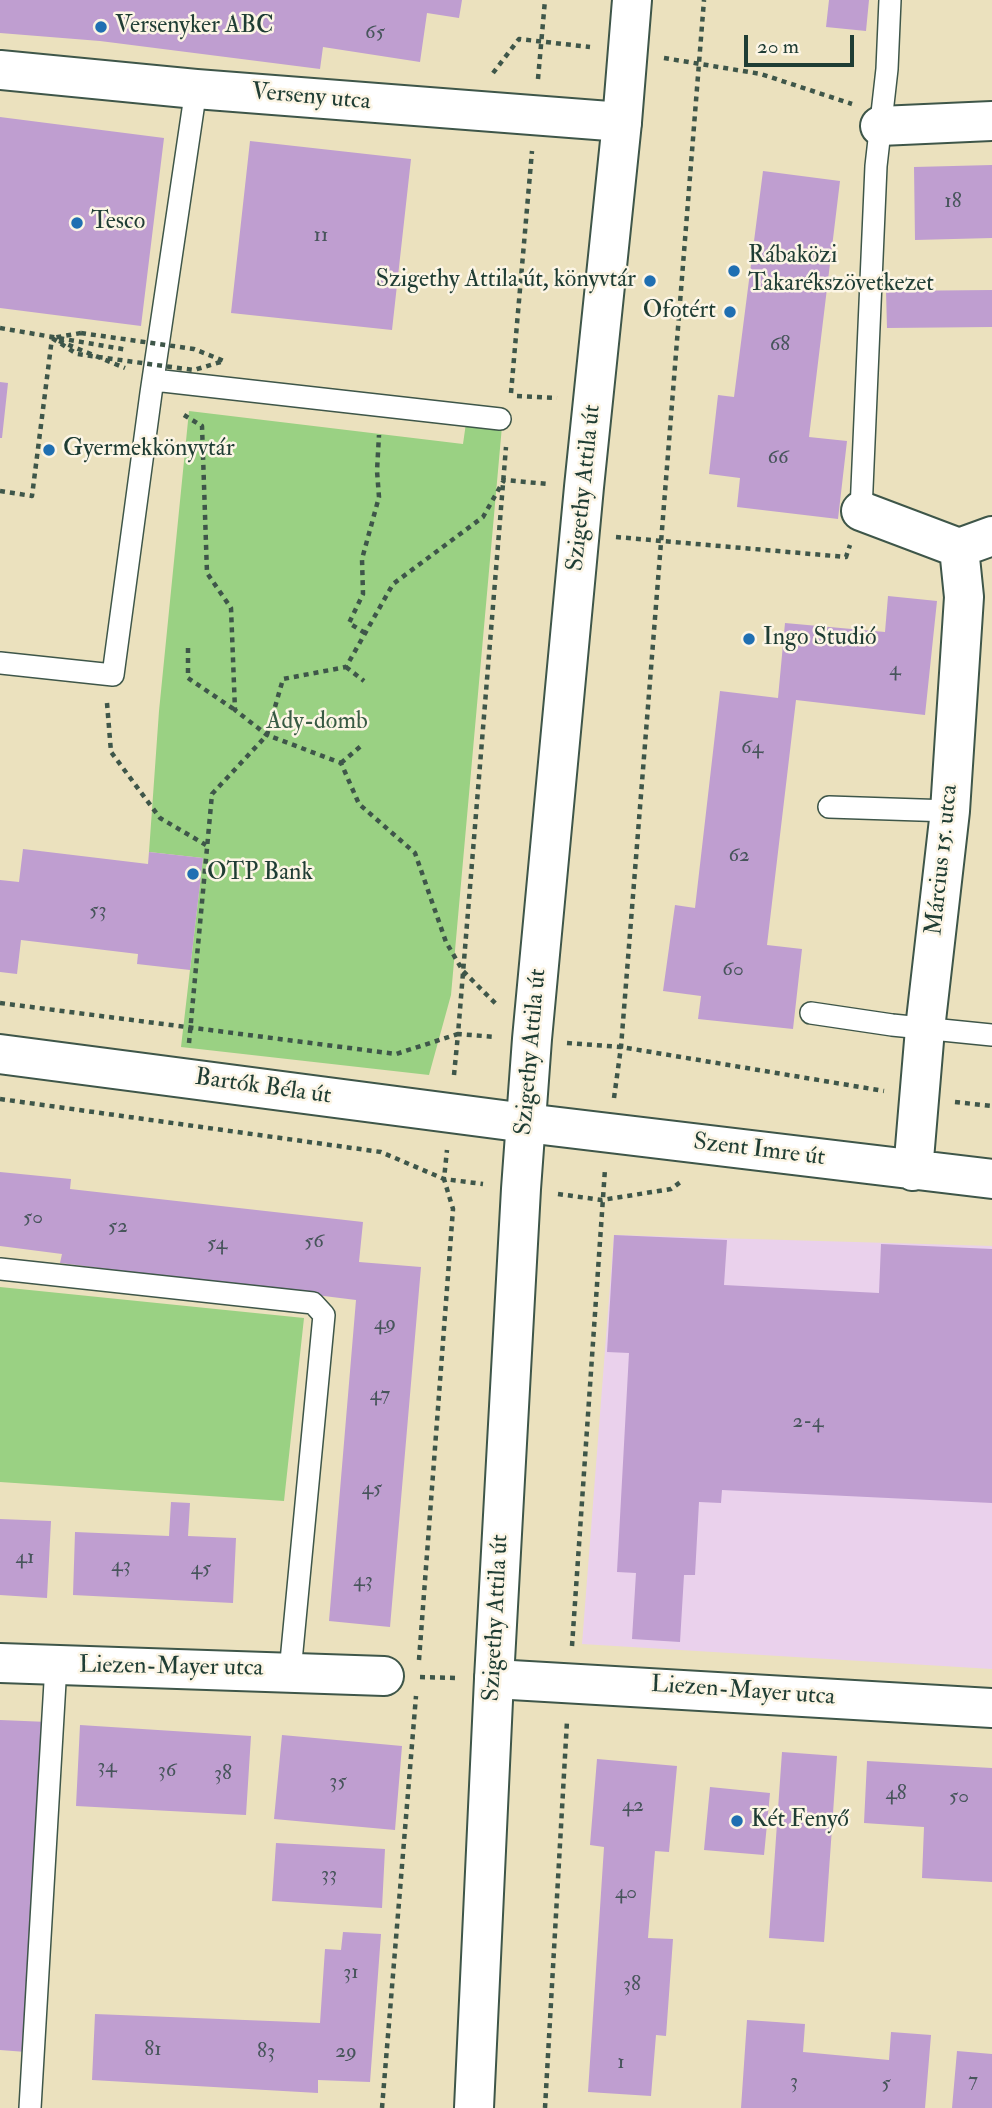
<!DOCTYPE html>
<meta charset="utf-8">
<style>
body{margin:0}
#map{position:relative;width:992px;height:2108px;overflow:hidden;background:#ebe1be;font-family:"IM FELL Double Pica",serif}
canvas{display:block}
.scale{position:absolute;left:744px;top:35px;width:110px;height:32px;box-sizing:border-box;border:4px solid #1f3d34;border-top:0;padding-left:9px;font-size:21px;line-height:24px;white-space:nowrap;color:#1f3d34;-webkit-text-stroke:5px #fcf5e5;paint-order:stroke}
</style>
<div id="map">
<canvas width="992" height="2108"></canvas>
<div class="scale">20 m</div>
</div>
<script>
const context = document.querySelector('canvas').getContext('2d');
context.lineJoin = 'round';
function fill(path, color) { context.fillStyle = color; context.fill(path, 'evenodd'); }
const shape = rows => new Path2D(rows.map(r => 'M' + r).join(''));
function stroke(path, color, width, dash) { context.strokeStyle = color; context.lineWidth = width; context.lineCap = dash ? 'butt' : 'round'; context.setLineDash(dash || []); context.stroke(path); }
function drawText(font, color, halo, rows, align = 'center') {
  context.font = font + ' "IM FELL Double Pica",serif'; context.lineWidth = 5; context.setLineDash([]); context.textBaseline = 'middle'; context.strokeStyle = halo; context.fillStyle = color; for (const [text, x, y, turn = 0] of rows) {
    context.save(); context.translate(x, y); context.rotate((+turn || 0) * Math.PI / 180); context.textAlign = isNaN(turn) ? turn : align; if (halo) context.strokeText(text, 0, 0); context.fillText(text, 0, 0); context.restore();
  }
}
fill(shape([
 [614,1235,992,1246,992,1669,582,1644]
]), '#ead1ec');
fill(shape([
 [189,411,463,444,467,416,502,426,451,995,429,1075,181,1047,203,858,149,852,159,711],
 [0,1287,304,1318,284,1501,0,1482]
]), '#9ad183');
fill(shape([
 [0,0,462,0,459,18,427,13,420,62,323,47,320,69,100,41,0,33],
 [829,0,869,0,866,31,826,27],
 [0,117,164,138,141,326,0,308],
 [250,141,411,159,392,330,231,313],
 [992,165,992,238,915,240,914,167],
 [763,171,840,181,809,437,847,441,838,519,737,507,740,478,709,474,718,395,734,397],
 [992,290,992,327,887,328,886,291],
 [0,382,8,383,2,438,0,438],
 [888,596,937,601,925,715,796,700,767,945,802,949,793,1029,698,1019,701,996,663,991,675,905,695,908,720,691,778,698,785,623,885,632],
 [23,849,148,864,149,852,203,858,190,970,137,964,138,954,21,940,17,974,0,972,0,880,19,882],
 [0,1172,71,1179,70,1189,363,1222,359,1262,421,1267,390,1627,329,1621,356,1300,60,1263,62,1254,0,1246],
 [614,1235,727,1240,724,1285,879,1293,881,1244,992,1249,992,1503,722,1490,721,1503,699,1502,695,1575,684,1575,680,1642,632,1639,636,1573,617,1572,629,1353,607,1352],
 [171,1502,190,1503,188,1536,236,1538,233,1603,73,1595,75,1532,169,1536],
 [0,1519,51,1521,47,1598,0,1595],
 [0,1720,48,1722,26,2052,0,2050],
 [80,1725,251,1736,246,1815,76,1806],
 [282,1735,402,1746,395,1830,274,1819],
 [782,1752,837,1756,824,1942,769,1938],
 [597,1759,677,1766,669,1852,655,1851,648,1938,673,1939,666,2036,656,2035,651,2096,588,2092,604,1847,590,1845],
 [867,1761,992,1768,992,1882,922,1878,924,1827,864,1823],
 [710,1787,770,1793,764,1855,704,1850],
 [276,1843,385,1849,382,1908,272,1901],
 [343,1932,381,1934,370,2082,318,2080,318,2093,92,2080,95,2014,320,2023,325,1949,341,1950],
 [747,2020,805,2024,803,2052,889,2060,891,2032,931,2035,925,2108,741,2108],
 [957,2051,992,2054,992,2108,952,2108]
]), '#bf9ed0');
const lane = shape([
 [154,380,500,419],
 [861,511,876,166,887,69,890,0],
 [0,663,113,675,151,393,196,89],
 [829,807,950,811],
 [811,1013,892,1025,992,1035],
 [0,1269,313,1303,324,1315,290,1672],
 [30,2108,56,1665]
]);
const street = shape([
 [0,70,196,89,622,122],
 [880,126,992,121],
 [861,511,959,548,992,536],
 [0,1054,526,1123,992,1179],
 [913,1171,925,1029,950,811,964,597,959,548],
 [0,1663,384,1676],
 [494,1679,992,1708]
]);
const secondary = shape([
 [474,2108,494,1679,521,1189,532,1039,584,487,622,122,632,0]
]);
stroke(lane, '#3e5649', 24);
stroke(street, '#3e5649', 42);
stroke(secondary, '#3e5649', 42);
stroke(shape([
 [664,58,761,74,852,104],
 [493,73,519,39,590,47],
 [538,79,545,0],
 [0,328,128,350],
 [59,341,125,368],
 [511,393,532,151],
 [517,396,557,398],
 [184,415,202,426,207,573,231,608,235,710,267,735,341,763,359,804,415,853,446,942,463,971,496,1004],
 [0,491,32,496,52,338],
 [616,537,846,557,850,545],
 [365,633,349,623,363,594,362,559,379,497,377,471,379,435],
 [188,648,188,678,235,710],
 [346,667,364,681],
 [107,703,111,752,160,818,206,845],
 [341,763,361,746],
 [0,1003,396,1054,458,1034,506,447],
 [189,1043,212,794,267,735,283,679,346,667,393,584,483,517,504,480,548,484],
 [567,1043,621,1047,884,1091],
 [454,1075,458,1034,496,1037],
 [614,1098,621,1047,704,0],
 [0,1099,381,1152,444,1179,483,1184],
 [955,1102,992,1106],
 [558,1194,602,1200,671,1189,682,1181],
 [572,1646,605,1169],
 [419,1660,453,1209,444,1179,447,1150],
 [420,1677,457,1678],
 [382,2108,416,1696],
 [545,2108,567,1721]
]), '#3e5649', 4.5, [5, 5]);
stroke(lane, '#fff', 21);
stroke(street, '#fff', 38);
stroke(secondary, '#fff', 38);
stroke(shape([
 [81,333,194,349,224,361,194,370,156,365,77,354,52,338,81,333]
]), '#3e5649', 4.5, [5, 5]);
for (const [x, y, r, color] of [
 [101,27,7,"#1f6fb2"],
 [77,223,7,"#1f6fb2"],
 [734,271,7,"#1f6fb2"],
 [650,281,7,"#1f6fb2"],
 [730,312,7,"#1f6fb2"],
 [49,450,7,"#1f6fb2"],
 [749,639,7,"#1f6fb2"],
 [193,874,7,"#1f6fb2"],
 [737,1821,7,"#1f6fb2"]
]) { const dot = new Path2D(); dot.arc(x, y, r, 0, 2 * Math.PI); context.fillStyle = color; context.fill(dot); stroke(dot, '#fcf5e5', 2.5); }
drawText('21px', '#47555b', null, [
 ["65",375,33],
 ["18",953,202],
 ["11",321,236],
 ["68",780,345],
 ["66",778,458],
 ["4",895,670],
 ["64",752,748],
 ["62",739,856],
 ["53",98,911],
 ["60",733,970],
 ["50",33,1218],
 ["52",118,1227],
 ["56",314,1242],
 ["54",217,1244],
 ["49",385,1324],
 ["47",380,1395],
 ["2-4",808,1422],
 ["45",372,1489],
 ["41",25,1558],
 ["43",121,1566],
 ["45",201,1569],
 ["43",363,1581],
 ["34",107,1767],
 ["36",167,1771],
 ["38",223,1774],
 ["35",338,1782],
 ["48",896,1794],
 ["50",959,1797],
 ["42",633,1806],
 ["33",329,1875],
 ["40",626,1893],
 ["31",351,1973],
 ["38",632,1985],
 ["81",153,2050],
 ["83",266,2052],
 ["29",346,2052],
 ["1",621,2063],
 ["7",973,2081],
 ["3",794,2082],
 ["5",886,2084]
]);
drawText('24px', '#1f3d34', '#fcf5e5', [
 ["Versenyker ABC",115,27],
 ["Tesco",91,223],
 ["Rábaközi",748,257],
 ["Takarékszövetkezet",748,285],
 ["Szigethy Attila út, könyvtár",636,281,"right"],
 ["Ofotért",716,312,"right"],
 ["Gyermekkönyvtár",63,450],
 ["Ingo Studió",763,639],
 ["OTP Bank",207,874],
 ["Két Fenyő",751,1821]
], 'left');
drawText('24px', '#1f3d34', '#fcf5e5', [
 ["Verseny utca",311,98,5],
 ["Szigethy Attila út",585,488,-84],
 ["Március 15. utca",943,860,-84],
 ["Szigethy Attila út",532,1052,-85],
 ["Bartók Béla út",263,1088,8],
 ["Szent Imre út",759,1151,7],
 ["Szigethy Attila út",497,1618,-87],
 ["Liezen-Mayer utca",171,1668,1],
 ["Liezen-Mayer utca",743,1692,4]
]);
drawText('24px', '#385b44', '#fcf5e5', [
 ["Ady-domb",317,723]
]);
</script>
